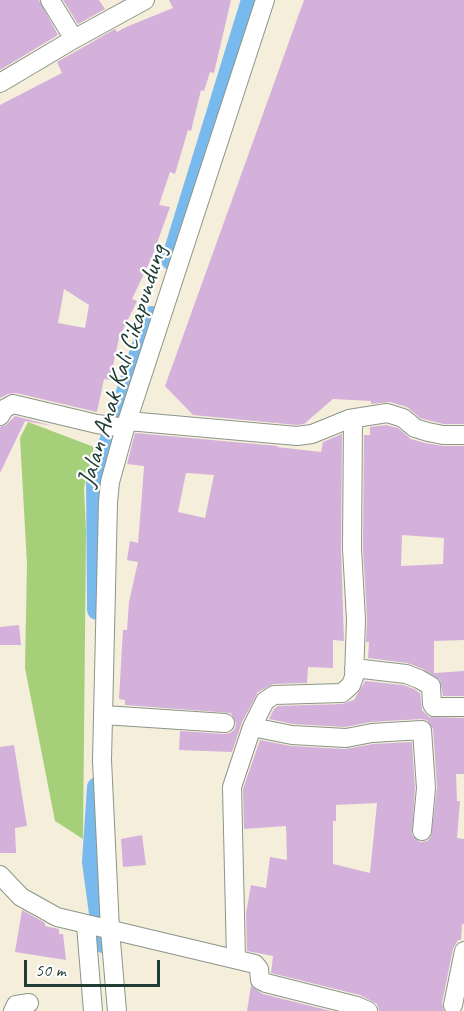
<!DOCTYPE html>
<style>
body{margin:0}
#map{position:relative;width:464px;height:1011px;overflow:hidden;background:#f5eedb;font-family:Caveat,sans-serif}
canvas{display:block}
.scale{position:absolute;left:24px;top:960px;width:136px;height:27px;box-sizing:border-box;border:3px solid #1f3d34;border-top:0;padding-left:8px;font-size:18px;line-height:21px;white-space:nowrap;color:#1f3d34;-webkit-text-stroke:4px #fff;paint-order:stroke}
</style>
<div id="map">
<canvas width="464" height="1011"></canvas>
<div class="scale">50 m</div>
</div>
<script>
const context = document.querySelector('canvas').getContext('2d');
context.lineJoin = 'round';
function fill(path, color) { context.fillStyle = color; context.fill(path, 'evenodd'); }
const shape = rows => new Path2D(rows.map(r => 'M' + r).join(''));
function stroke(path, color, width, dash) { context.strokeStyle = color; context.lineWidth = width; context.lineCap = dash ? 'butt' : 'round'; context.setLineDash(dash || []); context.stroke(path); }
function drawText(font, color, halo, rows, align = 'center') {
  context.font = font + ' Caveat,sans-serif'; context.lineWidth = 4.5; context.setLineDash([]); context.textBaseline = 'middle'; context.strokeStyle = halo; context.fillStyle = color; for (const [text, x, y, turn = 0] of rows) {
    context.save(); context.translate(x, y); context.rotate((+turn || 0) * Math.PI / 180); context.textAlign = isNaN(turn) ? turn : align; if (halo) context.strokeText(text, 0, 0); context.fillText(text, 0, 0); context.restore();
  }
}
fill(shape([
 [28,422,94,447,84,488,86,532,83,839,55,821,25,668,27,564,20,438]
]), '#a6cf7a');
stroke(shape([
 [171,260,251,0],
 [97,610,96,480,152,316],
 [97,787,92,862,103,943]
]), '#79baee', 20);
fill(shape([
 [0,0,39,0,58,35,0,70],
 [63,0,99,0,105,9,78,24],
 [169,0,231,0,214,73,210,72,204,91,201,90,191,131,188,130,175,174,170,172,159,205,170,207,152,257,132,299,137,301,119,338,110,380,104,379,97,412,16,393,8,394,0,398,0,105,62,73,57,62,80,49,115,29,117,32,126,27,173,8],
 [64,289,89,305,85,328,58,323],
 [304,0,464,0,464,424,444,424,431,421,420,418,407,407,390,402,371,404,371,401,333,399,304,424,297,425,193,415,165,386],
 [15,416,53,426,25,421,0,473,0,427,6,425],
 [386,425,398,428,411,439,425,443,443,446,464,446,464,640,434,641,434,673,464,671,464,696,443,696,440,680,423,669,407,663,368,658,369,642,366,642,367,619,363,548,364,435,370,435,370,427],
 [402,535,444,538,443,564,401,566],
 [135,433,278,446,277,447,321,452,323,442,342,434,341,548,344,641,333,640,333,668,308,667,307,683,273,684,258,692,242,722,232,752,179,750,180,731,224,734,230,733,235,729,236,723,231,713,125,705,125,700,119,699,123,630,127,630,129,602,138,562,127,560,130,541,138,543,142,494,144,466,127,464],
 [186,473,214,475,205,518,178,512],
 [19,625,21,645,0,645,0,627],
 [365,681,403,685,414,689,420,693,422,710,429,717,464,718,464,774,456,774,457,801,460,801,457,838,464,839,464,924,462,924,461,940,458,940,453,949,442,1003,444,1011,379,1011,377,1004,360,995,271,973,273,956,247,951,246,913,251,885,266,888,270,857,287,860,286,826,244,829,243,789,260,740,291,746,345,749,373,744,412,742,415,788,412,835,420,842,427,841,431,837,437,787,433,729,427,720,421,719,371,722,345,727,293,724,269,719,274,709,278,706,342,704,354,700],
 [377,803,370,873,333,864,333,821,336,821,336,805],
 [14,745,27,826,15,828,16,853,0,853,0,747],
 [142,835,146,865,123,867,121,839],
 [22,910,45,923,45,926,59,929,59,934,63,934,66,960,15,952],
 [251,986,263,994,331,1011,247,1011]
]), '#d4b1db');
const street = shape([
 [50,0,74,39],
 [0,83,74,39,145,0],
 [0,416,4,409,13,404,97,424,125,428],
 [128,421,297,436,312,434,349,419,387,413,403,418,415,428,428,432,443,435,464,435],
 [354,668,406,674,419,679,431,686,432,704,434,707,464,707],
 [104,715,225,723],
 [252,727,292,735,346,738,372,733,422,730,426,788,422,831],
 [0,875,21,897,57,917,255,964,259,969,260,980,266,983,357,1006,368,1011],
 [86,925,93,1011],
 [236,958,232,787,252,727,265,701,274,695,342,693,351,685,354,677,356,620,352,548,353,419],
 [453,1005,464,951],
 [13,1011,16,1005,29,1003],
 [117,1011,110,930,102,760,108,502,110,482,125,428,265,0]
]);
stroke(street, '#8a9688', 20);
stroke(street, '#fff', 18);
drawText('26px', '#1f3d34', '#fff', [
 ["Jalan Anak Kali Cikapundung",123,366,-73]
]);
</script>
